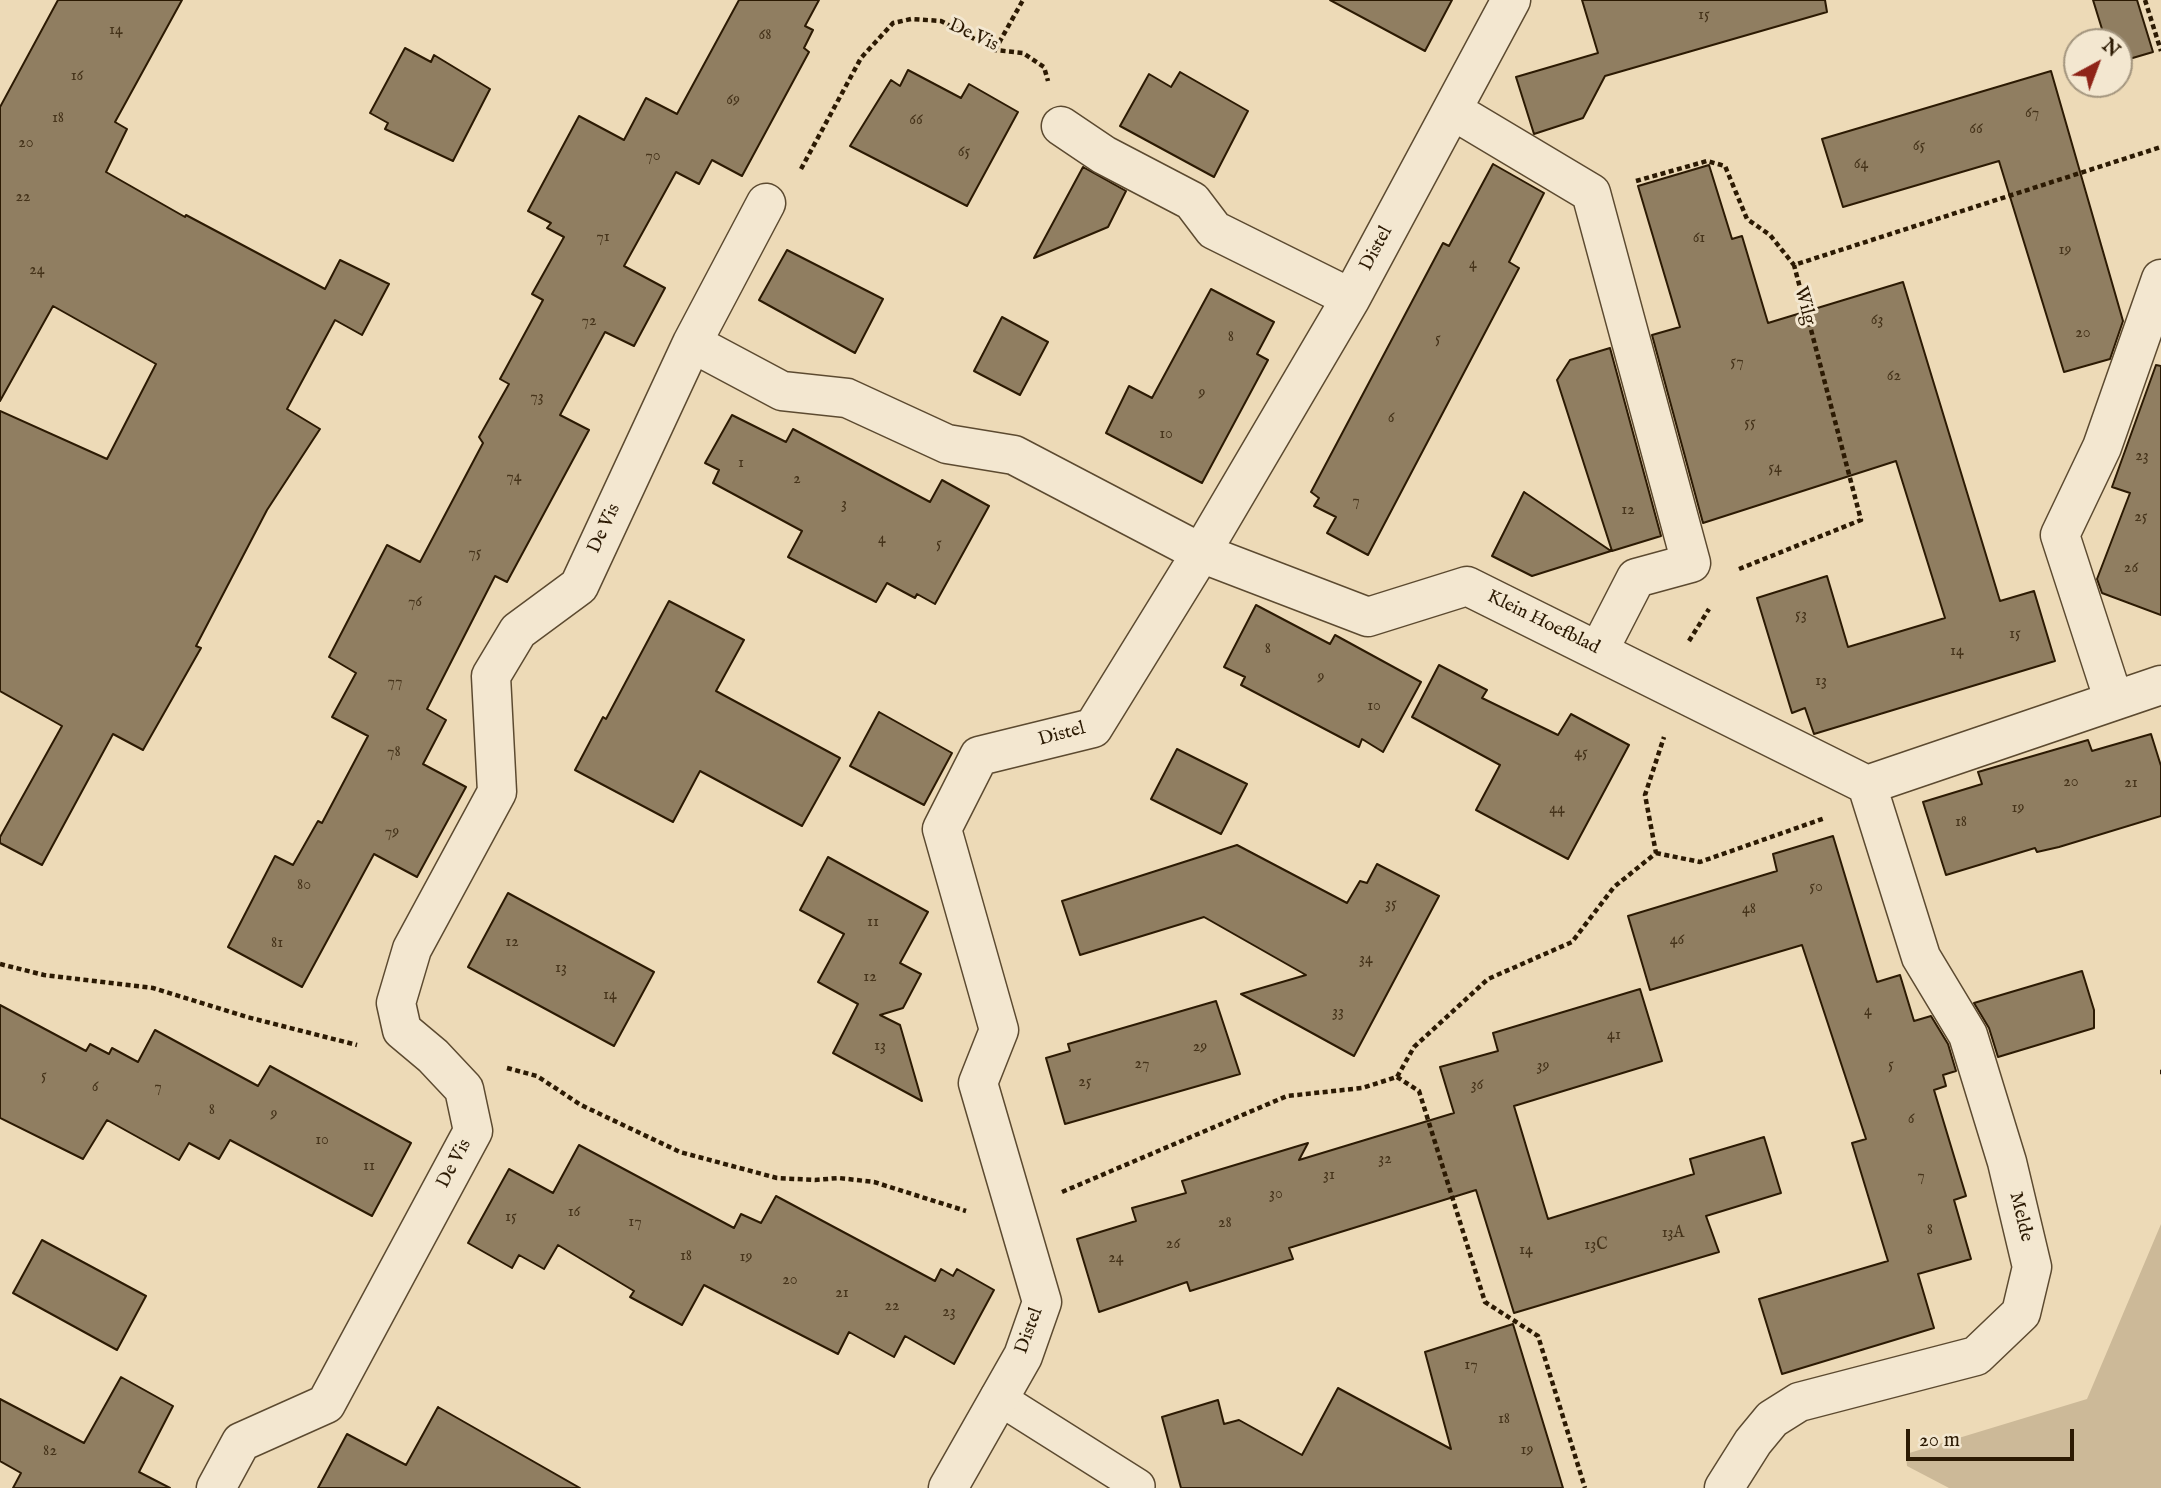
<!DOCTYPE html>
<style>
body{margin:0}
#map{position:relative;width:2161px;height:1488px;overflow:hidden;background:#eddab7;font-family:"IM FELL English",serif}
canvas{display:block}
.north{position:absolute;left:2063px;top:28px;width:70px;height:70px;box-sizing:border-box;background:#f3e7d0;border:2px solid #a3957e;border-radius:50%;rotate:41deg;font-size:19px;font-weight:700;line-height:28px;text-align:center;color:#2c1a03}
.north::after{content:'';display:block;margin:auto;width:24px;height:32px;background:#8f2418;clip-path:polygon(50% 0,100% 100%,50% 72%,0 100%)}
.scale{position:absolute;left:1906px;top:1429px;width:168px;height:32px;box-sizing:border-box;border:4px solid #2c1a03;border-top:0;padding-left:9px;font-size:21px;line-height:24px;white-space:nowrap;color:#2c1a03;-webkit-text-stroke:5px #f3e7d0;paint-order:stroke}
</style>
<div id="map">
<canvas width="2161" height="1488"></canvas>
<div class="north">N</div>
<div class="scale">20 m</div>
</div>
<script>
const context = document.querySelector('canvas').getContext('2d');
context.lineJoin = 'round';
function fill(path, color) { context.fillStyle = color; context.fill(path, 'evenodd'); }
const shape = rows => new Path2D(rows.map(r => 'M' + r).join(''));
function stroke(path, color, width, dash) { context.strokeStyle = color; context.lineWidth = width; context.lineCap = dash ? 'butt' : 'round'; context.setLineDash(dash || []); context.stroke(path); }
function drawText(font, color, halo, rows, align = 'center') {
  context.font = font + ' "IM FELL English",serif'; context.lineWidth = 6; context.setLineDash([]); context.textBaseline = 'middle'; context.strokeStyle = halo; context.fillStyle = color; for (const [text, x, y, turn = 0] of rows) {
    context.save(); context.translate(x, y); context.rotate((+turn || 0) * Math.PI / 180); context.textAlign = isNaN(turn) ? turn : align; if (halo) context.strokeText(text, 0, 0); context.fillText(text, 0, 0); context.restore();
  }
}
fill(shape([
 [2161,1224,2161,1488,1949,1488,1907,1466,1906,1454,2087,1399]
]), '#ccb998');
const building = shape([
 [58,0,182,0,115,122,127,129,106,172,185,217,186,215,325,289,340,260,389,284,362,335,335,320,287,409,320,429,267,510,196,646,201,648,143,750,113,734,42,865,0,843,0,837,62,726,0,691,0,411,107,459,156,364,53,306,0,401,0,107,58,0],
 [739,0,819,0,805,26,813,30,804,48,809,52,742,176,712,160,699,184,676,172,624,266,665,288,634,346,605,332,560,415,589,430,507,582,495,576,427,709,446,720,423,764,466,787,417,877,374,854,302,987,228,947,275,856,293,865,318,821,322,823,368,736,332,717,356,673,329,657,387,545,420,562,483,443,479,437,509,384,500,379,543,300,532,294,564,237,547,228,551,223,528,211,579,116,624,140,646,98,677,114,739,0],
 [1330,0,1452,0,1425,51,1330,0],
 [1582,0,1825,0,1827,12,1605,76,1583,118,1534,134,1516,77,1598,53,1582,0],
 [2093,0,2137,0,2153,52,2119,62,2119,42,2106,42,2093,0],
 [405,48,431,62,434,55,490,89,453,161,385,129,388,123,370,113,405,48],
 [908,70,961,98,969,84,1018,112,967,206,850,146,891,80,900,86,908,70],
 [2051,71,2123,321,2110,359,2064,372,1999,161,1843,207,1822,139,2051,71],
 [1180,72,1248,111,1214,177,1120,126,1149,74,1171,87,1180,72],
 [1493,164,1544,193,1509,262,1519,268,1368,555,1327,533,1336,517,1314,506,1319,498,1311,492,1443,243,1449,246,1493,164],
 [1709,165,1732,239,1742,236,1768,323,1903,282,2000,601,2034,591,2055,661,1814,734,1805,708,1792,713,1757,598,1827,576,1848,647,1945,618,1896,461,1703,523,1652,335,1680,327,1638,186,1709,165],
 [1083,167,1126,191,1108,227,1034,258,1083,167],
 [787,250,883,299,855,353,759,300,787,250],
 [1211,289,1274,322,1257,354,1268,360,1202,483,1106,433,1129,386,1152,398,1211,289],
 [1002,317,1048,342,1020,395,974,371,1002,317],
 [1610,348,1661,536,1612,551,1557,380,1570,360,1610,348],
 [2156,365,2161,366,2161,615,2102,593,2097,579,2130,493,2112,487,2156,365],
 [732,415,786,442,793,429,930,502,942,480,989,506,935,604,917,594,915,598,887,583,876,602,788,557,802,531,713,483,719,470,705,463,732,415],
 [1524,492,1611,551,1532,576,1492,556,1524,492],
 [669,601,744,640,716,691,840,758,802,826,700,771,673,822,575,770,603,717,606,719,669,601],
 [1256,605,1330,644,1335,635,1421,682,1383,752,1362,739,1359,747,1241,685,1245,677,1224,667,1256,605],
 [1439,665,1487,690,1482,698,1558,735,1571,714,1629,745,1568,859,1476,810,1500,765,1412,717,1439,665],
 [879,712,952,753,924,805,850,766,879,712],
 [2151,734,2161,766,2161,816,2059,847,2037,852,2035,848,1946,875,1923,802,1982,784,1978,772,2088,740,2092,751,2151,734],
 [1177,749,1247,784,1221,834,1151,799,1177,749],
 [1833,836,1877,982,1900,975,1914,1021,1931,1016,1948,1044,1956,1071,1943,1075,1946,1086,1934,1090,1966,1196,1954,1200,1971,1259,1918,1274,1934,1328,1782,1374,1759,1299,1888,1261,1852,1143,1866,1139,1802,945,1650,990,1628,916,1777,871,1773,854,1833,836],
 [1237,845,1347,903,1360,881,1367,883,1377,864,1439,896,1354,1056,1241,994,1306,975,1204,917,1080,955,1062,901,1237,845],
 [828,857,928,912,900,963,921,974,903,1008,880,1015,900,1025,922,1101,833,1053,858,1004,818,982,844,934,800,910,828,857],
 [508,893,654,972,614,1046,468,967,508,893],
 [2082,971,2094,1010,2094,1028,1998,1057,1989,1028,1974,1003,2082,971],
 [1640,989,1662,1061,1514,1106,1548,1219,1694,1174,1690,1159,1764,1137,1781,1193,1706,1216,1719,1252,1514,1313,1476,1190,1289,1248,1293,1259,1190,1291,1187,1282,1099,1312,1077,1239,1136,1221,1132,1208,1186,1193,1182,1181,1308,1143,1299,1160,1454,1113,1440,1067,1498,1051,1493,1033,1640,989],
 [1216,1001,1240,1074,1065,1124,1046,1058,1070,1051,1068,1044,1216,1001],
 [0,1005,86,1051,90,1044,109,1054,112,1048,138,1062,155,1030,258,1086,270,1066,411,1143,372,1216,230,1140,219,1159,189,1143,179,1160,107,1120,83,1159,0,1118,0,1005],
 [579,1145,734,1228,741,1214,761,1223,776,1196,935,1281,941,1269,953,1276,957,1269,994,1290,954,1364,905,1336,894,1357,849,1332,838,1354,704,1285,682,1325,630,1297,634,1291,558,1245,544,1269,519,1255,512,1268,468,1243,509,1169,553,1193,579,1145],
 [42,1240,146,1296,117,1350,13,1293,42,1240],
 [1513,1324,1563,1488,1181,1488,1162,1417,1218,1400,1224,1424,1239,1420,1302,1455,1338,1388,1451,1449,1425,1352,1513,1324],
 [121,1377,173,1406,139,1472,170,1488,13,1488,21,1473,0,1461,0,1399,84,1443,121,1377],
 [438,1407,487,1435,580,1488,318,1488,347,1434,406,1465,438,1407]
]);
fill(building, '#907e61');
stroke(building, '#2c1a03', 2);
const lane = shape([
 [997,1397,1138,1486]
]);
const street = shape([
 [1452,110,1591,193,1691,563,1636,578,1599,650],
 [1061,126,1104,155,1192,201,1214,230,1351,298],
 [692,343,782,391,847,398,947,444,1014,455,1201,553,1368,617,1467,586,1867,785,2161,685],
 [2114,701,2060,535,2102,447,2161,279],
 [216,1488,241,1442,326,1404,473,1131,464,1089,433,1056,402,1030,396,1003,412,949,497,792,491,676,518,631,579,586,692,343,766,203],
 [948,1488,1023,1356,1042,1302,978,1083,999,1030,942,829,979,756,1093,728,1201,553,1351,298,1511,0],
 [1724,1488,1753,1442,1772,1419,1799,1402,1976,1356,2021,1313,2032,1267,2007,1162,1968,1035,1921,957,1867,785]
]);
stroke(lane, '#5c4a30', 36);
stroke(street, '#5c4a30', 41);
stroke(shape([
 [2145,0,2161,51],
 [995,50,1023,0],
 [801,169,861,58,893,23,911,19,941,21,995,50,1023,53,1044,67,1048,81],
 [1636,181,1707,161,1725,166,1747,219,1770,235,1794,265],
 [1739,569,1861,520,1794,265,2161,147],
 [1689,641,1709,609],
 [1656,853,1700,862,1825,818],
 [0,964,44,975,153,988,247,1017,357,1045],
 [507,1068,537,1076,581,1105,680,1152,777,1178,815,1180,839,1178,874,1182,966,1211],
 [2160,1072,2161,1072],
 [1397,1077,1419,1091,1485,1302,1538,1336,1585,1488],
 [1062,1192,1287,1096,1362,1088,1397,1077,1414,1047,1488,979,1572,942,1614,887,1656,853,1645,795,1664,737]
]), '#2c1a03', 4.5, [5, 3.5]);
stroke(lane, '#f3e7d0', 33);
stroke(street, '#f3e7d0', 38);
drawText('16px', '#45331a', null, [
 ["15",1704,16],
 ["14",116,31],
 ["68",765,36],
 ["16",77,77],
 ["69",733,101],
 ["67",2032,114],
 ["18",58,119],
 ["66",916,121],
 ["66",1976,130],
 ["20",26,144],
 ["65",1919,147],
 ["65",964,153],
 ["70",653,157],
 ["64",1861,165],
 ["22",23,198],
 ["71",603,238],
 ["61",1699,239],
 ["19",2065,251],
 ["4",1473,265],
 ["24",37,271],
 ["63",1877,321],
 ["72",589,322],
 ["20",2083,334],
 ["8",1231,338],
 ["5",1438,340],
 ["57",1737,363],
 ["62",1894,377],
 ["9",1202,394],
 ["73",537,398],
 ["6",1391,419],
 ["55",1750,424],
 ["10",1166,435],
 ["23",2142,457],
 ["1",741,464],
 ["54",1775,469],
 ["74",514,478],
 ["2",797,480],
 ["7",1356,502],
 ["3",844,505],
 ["12",1628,511],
 ["25",2141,518],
 ["4",882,540],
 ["5",939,545],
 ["75",475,554],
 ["26",2131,569],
 ["76",415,603],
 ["53",1801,616],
 ["15",2015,635],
 ["8",1268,650],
 ["14",1957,652],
 ["9",1321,678],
 ["13",1821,682],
 ["77",395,683],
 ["10",1374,707],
 ["78",394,753],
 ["45",1581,754],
 ["20",2071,783],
 ["21",2131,784],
 ["19",2018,809],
 ["44",1557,810],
 ["18",1961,823],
 ["79",392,833],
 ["80",304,886],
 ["50",1816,888],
 ["35",1391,905],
 ["48",1749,910],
 ["11",873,923],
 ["46",1677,941],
 ["12",512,943],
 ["81",277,944],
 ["34",1366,960],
 ["13",561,969],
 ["12",870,978],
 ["14",610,996],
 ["4",1868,1012],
 ["33",1338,1013],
 ["41",1614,1036],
 ["13",880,1047],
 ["29",1200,1048],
 ["27",1142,1065],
 ["5",1891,1066],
 ["39",1543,1067],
 ["5",44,1077],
 ["25",1085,1083],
 ["36",1477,1086],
 ["6",95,1088],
 ["7",158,1088],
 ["8",212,1111],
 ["9",274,1115],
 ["6",1911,1120],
 ["10",322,1141],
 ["32",1385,1160],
 ["11",369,1167],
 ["31",1329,1176],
 ["7",1921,1177],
 ["30",1276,1195],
 ["16",574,1213],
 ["15",511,1218],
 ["17",635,1223],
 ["28",1225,1224],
 ["8",1930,1231],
 ["13A",1673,1234],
 ["26",1173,1245],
 ["13C",1596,1246],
 ["14",1526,1251],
 ["18",686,1257],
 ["19",746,1258],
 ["24",1116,1259],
 ["20",790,1281],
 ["21",842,1294],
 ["22",892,1307],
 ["23",949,1313],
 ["17",1471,1366],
 ["18",1504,1420],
 ["19",1527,1451],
 ["82",50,1452]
]);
drawText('19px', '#2c1a03', '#f3e7d0', [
 ["De Vis",973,36,25],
 ["Distel",1377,249,-62],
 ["Wilg",1804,306,75],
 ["De Vis",605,529,-65],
 ["Klein Hoefblad",1543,623,26],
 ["Distel",1062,735,-15],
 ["De Vis",455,1164,-62],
 ["Melde",2020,1217,76],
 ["Distel",1030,1331,-70]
]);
</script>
